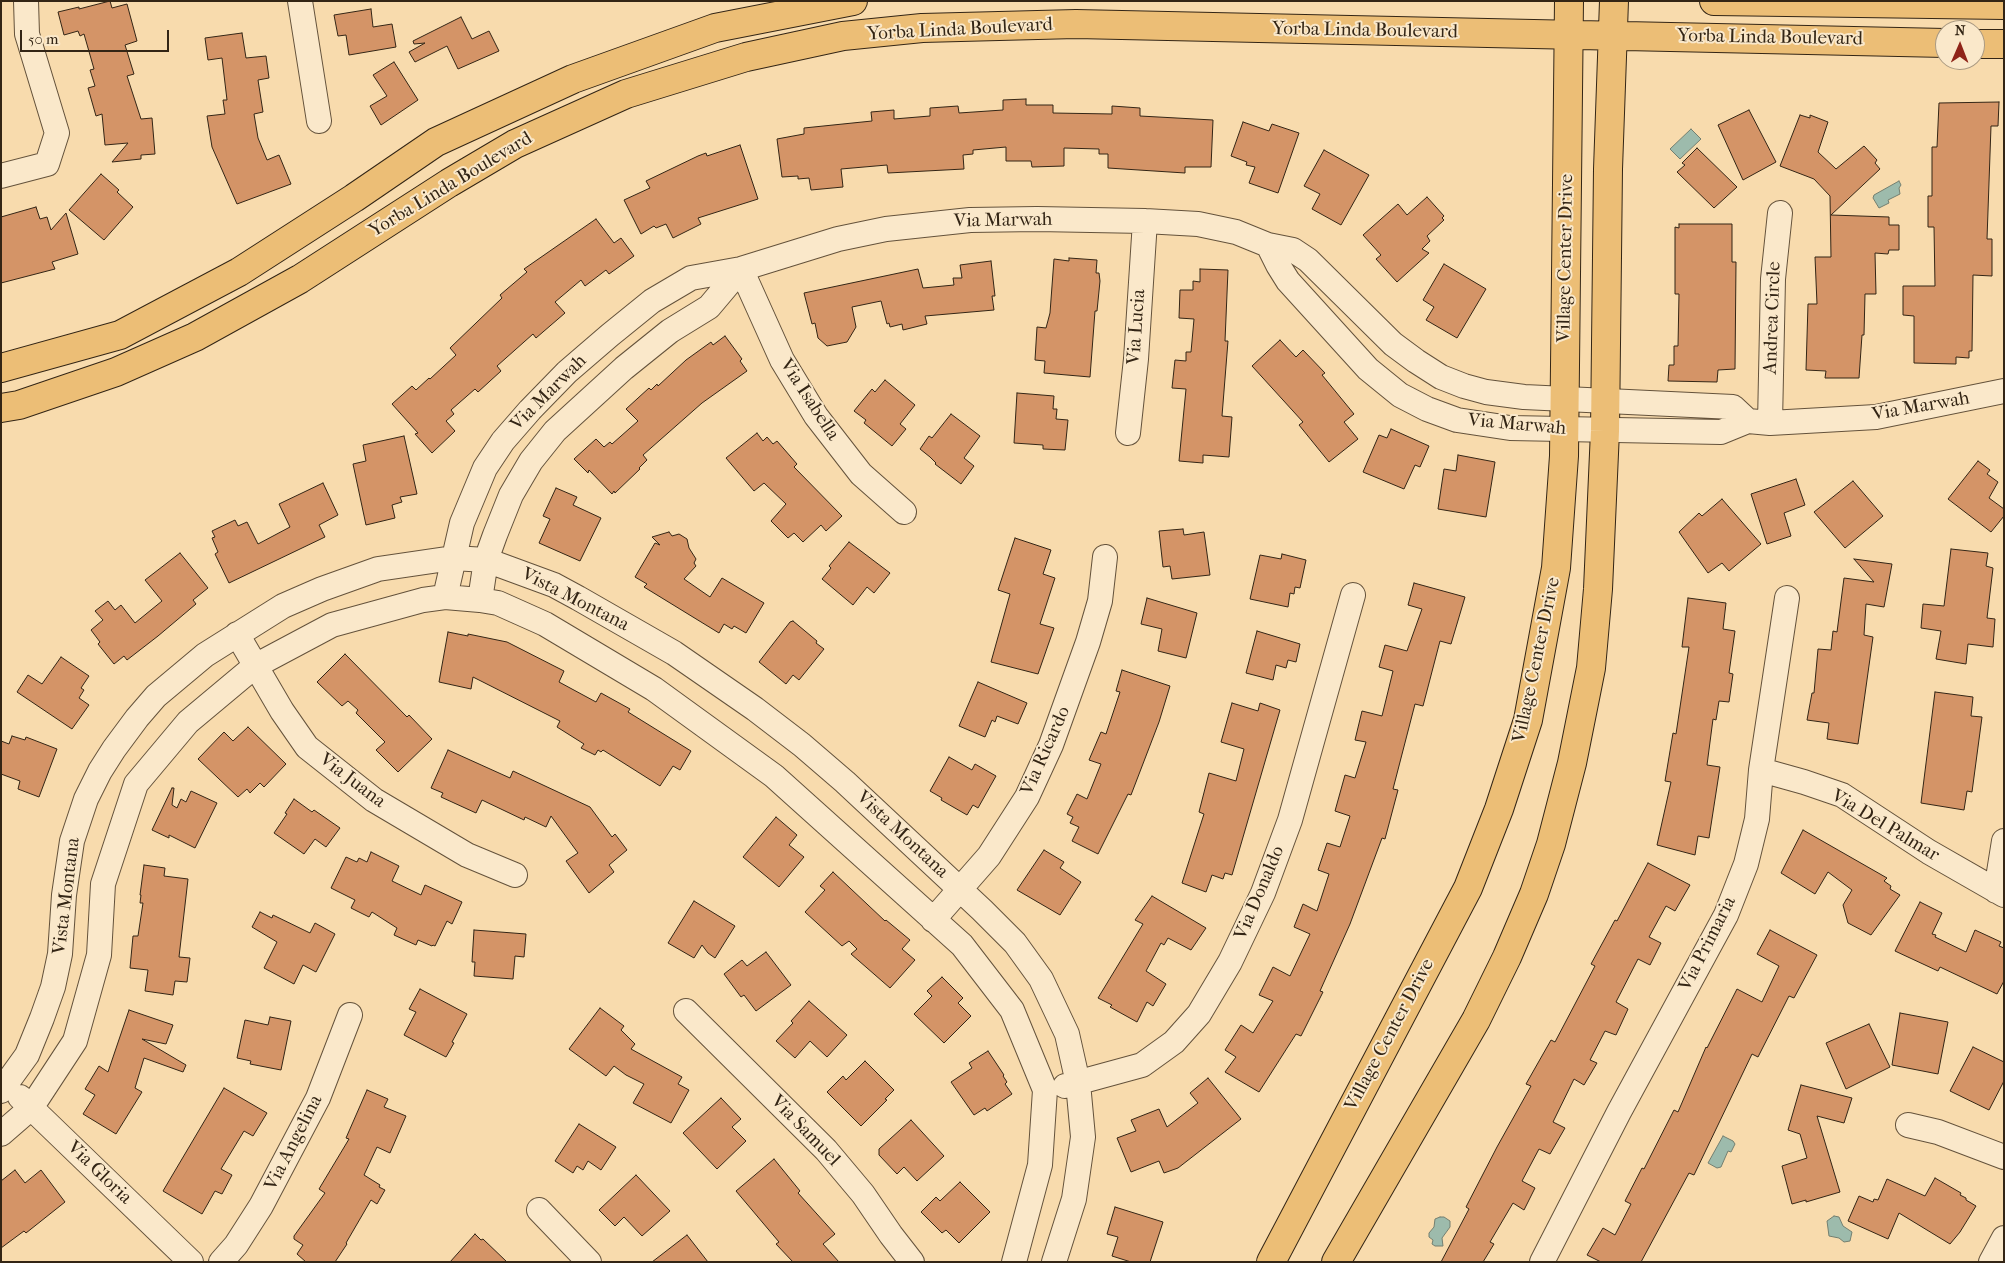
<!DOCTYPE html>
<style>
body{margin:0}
#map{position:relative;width:2005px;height:1263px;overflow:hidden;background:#f8dbad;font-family:"IM FELL French Canon",serif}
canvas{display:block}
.frame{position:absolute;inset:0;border:2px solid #332515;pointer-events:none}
.north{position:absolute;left:1935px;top:20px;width:50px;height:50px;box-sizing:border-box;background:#fae8ca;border:1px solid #aa9a82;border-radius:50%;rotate:1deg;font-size:14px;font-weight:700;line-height:20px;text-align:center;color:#332515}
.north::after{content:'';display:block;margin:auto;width:18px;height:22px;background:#8f2418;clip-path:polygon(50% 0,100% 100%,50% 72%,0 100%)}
.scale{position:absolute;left:20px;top:30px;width:149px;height:22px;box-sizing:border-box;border:2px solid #332515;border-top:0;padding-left:6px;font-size:15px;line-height:18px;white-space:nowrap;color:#332515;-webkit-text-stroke:4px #fae8ca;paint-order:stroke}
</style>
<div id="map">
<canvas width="2005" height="1263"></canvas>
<div class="frame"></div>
<div class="north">N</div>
<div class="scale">50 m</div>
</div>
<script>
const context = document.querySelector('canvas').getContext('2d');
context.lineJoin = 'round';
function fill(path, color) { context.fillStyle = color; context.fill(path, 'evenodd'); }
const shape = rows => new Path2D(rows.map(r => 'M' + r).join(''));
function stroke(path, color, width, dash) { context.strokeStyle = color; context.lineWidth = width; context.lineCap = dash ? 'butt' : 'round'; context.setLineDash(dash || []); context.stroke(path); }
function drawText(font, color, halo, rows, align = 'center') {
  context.font = font + ' "IM FELL French Canon",serif'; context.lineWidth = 4; context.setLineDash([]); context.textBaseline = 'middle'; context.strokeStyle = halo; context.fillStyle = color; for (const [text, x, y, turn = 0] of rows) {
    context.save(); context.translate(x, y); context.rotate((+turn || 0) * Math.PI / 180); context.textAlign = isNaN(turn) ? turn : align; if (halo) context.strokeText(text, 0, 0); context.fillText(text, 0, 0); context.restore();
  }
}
const water = shape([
 [1691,129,1701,139,1680,159,1670,149,1691,129],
 [1899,181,1901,185,1899,188,1900,194,1888,200,1889,203,1879,208,1873,198,1874,195,1899,181],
 [1723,1136,1733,1141,1735,1144,1731,1152,1728,1151,1721,1167,1717,1168,1708,1163,1723,1136],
 [1834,1216,1839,1217,1843,1226,1852,1232,1850,1241,1844,1242,1839,1238,1829,1236,1827,1221,1834,1216],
 [1440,1217,1444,1217,1450,1221,1450,1227,1442,1238,1443,1246,1435,1246,1432,1244,1433,1240,1429,1237,1429,1233,1434,1227,1435,1219,1440,1217]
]);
fill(water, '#9dbbac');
stroke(water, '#737f70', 1);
const building = shape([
 [110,1,112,8,127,4,137,41,125,45,134,74,127,76,141,119,152,118,155,154,141,155,141,159,112,162,128,143,105,145,102,114,96,116,88,88,95,86,90,70,94,69,84,34,80,36,78,31,64,35,58,12,79,7,79,9,110,1],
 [371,9,373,27,392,24,396,47,349,55,346,35,338,36,334,15,371,9],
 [461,17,472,39,489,31,499,51,458,69,447,46,415,62,409,52,425,43,414,44,413,41,461,17],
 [242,33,246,58,266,56,269,78,258,80,263,112,254,114,258,138,267,160,279,155,291,184,237,204,212,147,207,116,225,114,223,100,227,100,222,58,208,60,205,38,242,33],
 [394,62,418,100,381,125,370,106,387,96,373,75,394,62],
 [1026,99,1026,105,1053,105,1053,113,1112,114,1112,106,1140,108,1140,116,1213,120,1211,167,1185,167,1185,173,1108,168,1108,154,1099,154,1099,149,1064,148,1064,166,1032,167,1031,161,1006,161,1006,147,973,150,973,154,963,155,964,169,888,173,887,165,841,169,843,187,811,190,809,178,798,179,798,176,782,177,777,139,804,134,804,128,872,121,871,112,894,110,894,119,930,116,930,108,958,106,959,113,1003,110,1003,100,1026,99],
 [1999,102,1998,126,1991,126,1987,239,1992,239,1992,276,1973,275,1972,351,1969,351,1969,358,1956,357,1956,364,1914,363,1914,316,1903,315,1903,286,1935,286,1934,227,1928,227,1928,196,1932,196,1932,147,1937,147,1939,103,1999,102],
 [1749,110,1776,162,1743,180,1718,125,1749,110],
 [1800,115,1810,118,1810,115,1828,122,1818,152,1836,169,1864,146,1877,160,1875,163,1880,169,1831,215,1889,217,1889,225,1899,225,1899,250,1889,250,1888,254,1875,253,1876,294,1865,294,1864,335,1862,335,1859,378,1825,378,1826,371,1806,370,1808,304,1817,304,1815,257,1831,257,1830,196,1814,179,1780,166,1800,115],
 [1243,122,1269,131,1272,124,1299,133,1278,193,1249,183,1255,167,1246,165,1247,162,1231,156,1243,122],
 [740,145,758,199,698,218,701,224,673,238,666,224,656,228,654,226,641,234,624,200,650,188,646,181,698,156,706,153,707,156,740,145],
 [1697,148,1737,187,1714,208,1677,172,1685,165,1682,163,1697,148],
 [1324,150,1369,175,1341,225,1312,209,1320,194,1304,186,1324,150],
 [101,174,119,190,117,192,133,207,104,240,69,210,101,174],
 [1427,197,1444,216,1442,218,1444,220,1427,236,1430,241,1422,249,1429,253,1397,282,1376,259,1381,255,1363,235,1398,204,1407,215,1427,197],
 [36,207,40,219,47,217,51,230,66,213,78,254,52,262,55,269,1,283,1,217,36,207],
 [596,219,614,243,621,238,634,256,609,274,606,270,585,286,581,280,555,302,565,313,536,338,533,334,497,366,501,371,478,392,475,389,451,410,454,414,446,421,455,431,432,453,415,434,418,433,392,404,412,386,416,390,429,378,430,379,456,355,450,348,502,298,500,295,527,272,524,269,596,219],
 [1679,224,1732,224,1732,262,1736,262,1735,369,1718,370,1717,382,1668,381,1669,365,1674,365,1674,346,1678,346,1679,294,1675,294,1675,227,1679,228,1679,224],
 [1069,258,1097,260,1096,273,1099,273,1100,281,1097,311,1095,311,1090,377,1044,373,1045,361,1035,360,1037,327,1046,328,1050,313,1054,259,1069,261,1069,258],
 [991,261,995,296,992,296,994,310,925,316,927,324,903,330,902,324,890,327,889,323,887,324,881,301,852,307,856,327,847,342,827,346,818,338,815,323,812,324,804,293,918,269,923,288,954,285,953,278,962,278,960,265,991,261],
 [1444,264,1486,289,1457,338,1426,320,1434,307,1423,300,1444,264],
 [1200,269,1228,270,1225,341,1228,341,1222,416,1232,417,1229,457,1203,455,1203,463,1179,461,1186,389,1172,388,1175,360,1186,361,1186,352,1191,352,1194,319,1179,318,1180,290,1193,290,1193,281,1200,282,1200,269],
 [725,336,742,359,740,361,747,371,702,403,643,455,647,460,639,468,640,469,615,493,614,491,612,494,589,470,588,473,574,459,596,439,604,447,610,442,612,444,638,421,626,409,649,388,651,390,657,384,658,386,686,360,711,342,713,345,725,336],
 [1280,340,1296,357,1303,350,1325,373,1322,375,1354,414,1344,422,1358,439,1329,462,1299,425,1303,422,1252,366,1280,340],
 [885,380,915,405,900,424,906,429,892,446,864,423,866,420,854,411,872,389,875,392,885,380],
 [1017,393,1054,396,1053,409,1057,409,1056,419,1068,420,1065,450,1043,449,1043,445,1014,443,1017,393],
 [951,414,980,436,964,458,974,466,961,484,935,464,936,463,930,457,920,449,929,436,932,438,951,414],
 [1391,429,1429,446,1420,467,1415,465,1404,489,1363,472,1379,435,1387,438,1391,429],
 [757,433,763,441,767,437,773,444,777,441,797,464,794,467,842,516,826,531,821,525,803,542,794,533,788,538,771,521,786,504,764,483,754,491,726,458,757,433],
 [404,436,417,494,400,497,402,502,392,505,395,518,366,525,353,464,366,461,363,445,404,436],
 [1458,455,1495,462,1486,517,1438,509,1444,469,1456,471,1458,455],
 [1978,461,1990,470,1987,474,1998,482,1989,498,2004,509,2004,516,1991,532,1948,499,1978,461],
 [1796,479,1805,505,1784,513,1791,536,1767,544,1751,494,1796,479],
 [1853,481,1883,516,1845,548,1814,512,1853,481],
 [323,483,338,515,319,525,325,537,229,583,215,554,218,552,212,538,215,537,212,531,235,520,238,526,247,522,258,544,290,527,279,504,323,483],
 [556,488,577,497,573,505,601,518,580,561,539,543,550,519,543,516,556,488],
 [1722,499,1761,544,1729,571,1722,563,1708,573,1679,532,1699,513,1702,516,1722,499],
 [1183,529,1184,535,1204,532,1210,575,1172,579,1170,566,1163,567,1159,531,1183,529],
 [669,532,672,536,679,534,687,539,689,548,696,559,694,563,696,566,684,579,710,597,722,578,764,603,746,633,734,626,732,629,724,624,719,633,644,587,647,584,635,577,655,543,660,545,652,537,669,532],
 [1015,538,1051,550,1043,574,1055,578,1040,624,1054,628,1038,674,991,662,1010,594,998,590,1015,538],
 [849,542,890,573,874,593,867,587,853,605,822,579,831,568,829,566,849,542],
 [1951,549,1988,553,1986,566,1993,568,1987,618,1995,619,1993,647,1968,644,1966,664,1936,659,1941,631,1921,628,1923,604,1944,606,1951,549],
 [180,553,208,588,193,600,196,604,158,636,127,660,124,656,114,664,98,644,100,642,91,630,103,620,95,611,108,601,115,610,121,605,135,623,162,601,145,580,180,553],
 [1282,554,1306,560,1300,588,1295,587,1294,594,1290,593,1288,607,1250,599,1260,555,1281,559,1282,554],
 [1854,559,1892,564,1884,607,1866,604,1864,635,1873,637,1858,744,1827,739,1829,723,1807,720,1812,693,1814,693,1818,649,1831,650,1833,631,1837,632,1844,578,1874,582,1854,559],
 [1414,583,1465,597,1451,644,1440,641,1423,706,1415,704,1393,789,1398,790,1385,839,1382,838,1350,924,1320,991,1323,992,1301,1036,1296,1034,1259,1092,1225,1072,1236,1057,1225,1050,1241,1025,1253,1033,1273,1001,1259,995,1273,967,1290,976,1310,934,1294,927,1303,904,1317,911,1329,874,1318,870,1327,843,1340,847,1350,816,1335,811,1345,775,1355,778,1366,742,1355,740,1362,711,1382,716,1393,671,1379,667,1385,645,1407,651,1422,609,1408,605,1414,583],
 [1147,598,1197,613,1186,658,1158,651,1162,629,1141,624,1147,598],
 [1688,598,1726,603,1723,629,1735,631,1729,673,1733,674,1729,702,1719,701,1716,720,1713,719,1707,765,1720,767,1709,838,1698,836,1695,855,1657,845,1671,782,1665,781,1673,733,1676,734,1689,647,1682,647,1688,598],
 [793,621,817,641,816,643,824,649,799,680,793,675,786,684,759,662,790,622,793,621],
 [1257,631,1300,644,1296,662,1288,660,1286,668,1276,665,1273,680,1246,673,1257,631],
 [448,632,468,636,468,634,507,642,564,671,559,682,596,702,601,693,630,709,628,712,691,751,680,770,673,766,660,786,603,750,601,752,598,750,595,755,581,748,584,744,557,727,560,721,473,677,471,689,439,682,448,632],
 [345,654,407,717,409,715,432,739,398,772,376,750,385,742,356,713,358,710,348,701,342,706,317,682,345,654],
 [61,657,89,676,81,688,84,690,79,698,89,705,72,729,17,692,28,675,42,684,61,657],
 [1122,670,1170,686,1159,722,1131,795,1128,794,1098,854,1072,841,1079,827,1070,823,1073,817,1067,814,1077,794,1087,799,1101,764,1089,760,1101,732,1106,734,1120,692,1116,691,1122,670],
 [978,682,1027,703,1018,724,997,716,995,722,992,720,985,737,959,726,978,682],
 [1935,692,1973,697,1971,716,1982,717,1972,792,1967,791,1964,810,1921,803,1935,692],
 [1232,703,1258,711,1260,703,1280,710,1232,875,1225,873,1223,879,1212,875,1206,892,1182,883,1204,814,1199,812,1209,773,1236,781,1244,749,1221,742,1232,703],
 [248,727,286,764,264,787,260,783,250,793,247,789,238,797,198,759,224,732,233,741,248,727],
 [12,736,25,740,26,737,57,749,39,797,18,789,20,781,1,774,1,741,9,744,12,736],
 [448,750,510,778,513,771,590,807,612,837,615,834,627,850,609,865,614,872,589,893,566,861,578,853,551,816,546,827,525,817,524,820,482,800,476,813,441,797,443,793,431,788,448,750],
 [949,757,972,770,975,764,996,776,978,808,973,805,967,815,941,800,942,798,930,791,949,757],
 [172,788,174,788,172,805,177,808,181,799,186,802,191,791,217,803,195,848,169,835,169,838,152,830,172,788],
 [294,799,312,812,314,810,340,828,326,847,315,839,304,854,274,833,287,814,285,813,294,799],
 [776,817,797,835,789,845,804,857,779,887,743,857,776,817],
 [1803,830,1887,878,1884,881,1891,886,1890,889,1900,895,1871,935,1848,923,1843,905,1852,890,1828,872,1815,894,1781,873,1803,830],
 [1044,850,1064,862,1060,868,1081,882,1060,915,1017,890,1044,850],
 [371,852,399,866,392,881,421,895,425,885,462,902,452,924,447,921,435,946,433,945,432,946,418,940,416,945,394,935,397,928,372,912,369,917,351,908,355,900,331,888,346,857,357,862,359,858,367,862,371,852],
 [1648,863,1690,885,1675,911,1666,906,1649,937,1661,943,1650,965,1638,959,1616,1002,1628,1009,1616,1035,1605,1031,1590,1060,1597,1063,1584,1085,1574,1079,1553,1122,1565,1128,1550,1154,1539,1149,1522,1181,1535,1188,1524,1210,1513,1203,1490,1242,1494,1244,1483,1262,1441,1262,1469,1209,1466,1207,1497,1147,1531,1086,1526,1084,1551,1040,1555,1042,1595,966,1591,964,1615,920,1617,921,1648,863],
 [144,865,165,868,164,876,188,879,179,957,190,958,187,982,175,981,173,995,145,991,148,970,130,968,133,936,138,936,143,903,140,903,141,895,140,895,144,865],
 [833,872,885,921,886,920,910,940,902,949,915,960,890,988,851,954,857,949,849,941,842,946,805,912,825,890,820,886,833,872],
 [1152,896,1206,928,1191,950,1168,938,1164,945,1161,943,1146,971,1166,984,1153,1006,1147,1002,1137,1022,1110,1007,1112,1005,1098,998,1143,924,1135,920,1152,896],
 [694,901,735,926,715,958,708,953,702,945,694,958,668,943,694,901],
 [1920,902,1942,913,1932,934,1936,935,1935,937,1966,952,1975,930,2001,942,1999,946,2004,948,2004,981,1997,994,1940,967,1938,971,1895,951,1920,902],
 [260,912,272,918,273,915,310,933,315,923,335,934,316,972,303,965,294,984,264,968,277,942,252,927,260,912],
 [474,930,526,934,524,957,515,956,513,979,474,976,475,962,472,962,474,930],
 [1770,930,1817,955,1794,998,1789,996,1758,1057,1752,1054,1694,1175,1689,1173,1641,1262,1601,1262,1587,1255,1603,1228,1615,1235,1631,1204,1625,1201,1642,1168,1644,1169,1674,1110,1678,1112,1706,1047,1707,1048,1737,989,1762,1002,1779,966,1757,954,1770,930],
 [766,952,791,985,756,1011,744,995,741,997,724,974,742,960,747,966,766,952],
 [942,977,963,998,958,1003,971,1016,944,1043,914,1014,932,996,927,991,942,977],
 [420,989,467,1014,452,1042,454,1043,446,1057,404,1035,416,1012,409,1009,420,989],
 [809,1001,847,1035,827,1057,810,1041,795,1058,776,1041,793,1023,791,1021,809,1001],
 [600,1008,624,1026,621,1030,635,1044,631,1049,682,1077,678,1084,689,1090,671,1123,633,1103,644,1084,626,1075,614,1066,606,1076,569,1049,600,1008],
 [129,1010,173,1025,166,1044,142,1039,186,1065,183,1072,144,1058,135,1088,142,1092,116,1134,83,1114,95,1095,85,1089,99,1066,108,1072,129,1010],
 [1900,1013,1948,1022,1938,1074,1892,1065,1900,1013],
 [270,1017,291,1021,281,1070,250,1064,251,1061,237,1058,245,1020,268,1025,270,1017],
 [1869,1024,1890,1067,1846,1089,1826,1043,1869,1024],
 [1973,1047,2004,1062,2004,1081,1989,1110,1950,1091,1973,1047],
 [988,1051,1004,1075,1003,1076,1007,1082,1005,1084,1012,1094,987,1111,985,1108,974,1115,951,1082,972,1068,969,1063,988,1051],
 [865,1061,894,1090,885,1099,887,1100,861,1126,827,1092,843,1076,846,1080,865,1061],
 [1208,1078,1241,1119,1178,1168,1164,1173,1159,1161,1131,1172,1117,1138,1136,1131,1131,1120,1159,1109,1167,1127,1198,1103,1190,1093,1208,1078],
 [1801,1085,1852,1098,1844,1123,1817,1116,1840,1192,1806,1202,1806,1200,1792,1204,1782,1166,1807,1158,1800,1134,1788,1130,1801,1085],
 [224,1088,267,1113,253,1136,244,1131,221,1169,232,1175,222,1194,215,1191,202,1214,163,1191,224,1088],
 [367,1090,388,1099,384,1107,406,1116,390,1153,377,1147,364,1175,380,1185,379,1187,385,1190,377,1204,371,1200,346,1243,347,1244,335,1262,306,1262,297,1254,303,1245,294,1239,294,1236,325,1193,319,1189,349,1139,346,1138,367,1090],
 [721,1098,741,1119,732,1127,746,1141,717,1169,683,1133,721,1098],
 [911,1120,944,1156,917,1181,904,1167,897,1174,879,1155,879,1149,911,1120],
 [579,1124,616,1147,601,1170,588,1161,583,1170,577,1166,573,1173,555,1161,579,1124],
 [774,1159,800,1191,798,1193,835,1234,823,1244,839,1262,793,1262,776,1244,779,1242,736,1191,774,1159],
 [15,1170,25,1183,41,1170,65,1202,26,1233,24,1231,1,1248,1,1181,15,1170],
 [636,1175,670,1211,642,1236,624,1217,615,1226,599,1210,636,1175],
 [1935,1178,1961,1193,1960,1195,1966,1198,1966,1200,1976,1206,1960,1232,1950,1244,1899,1213,1888,1239,1848,1221,1859,1196,1873,1202,1874,1199,1878,1200,1887,1179,1925,1196,1935,1178],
 [960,1182,990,1212,959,1243,946,1230,942,1233,921,1212,936,1197,940,1201,960,1182],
 [1115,1207,1163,1222,1150,1262,1131,1262,1112,1256,1118,1237,1107,1234,1115,1207],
 [475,1234,481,1240,483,1239,507,1262,450,1262,475,1234],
 [687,1235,708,1262,652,1262,687,1235]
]);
fill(building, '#d49467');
stroke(building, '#332515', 1);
const minor = shape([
 [300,1,319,121],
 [1,176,47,164,57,133,27,34,26,1],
 [1268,245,1278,265,1288,281,1368,369,1400,395,1427,409,1457,420,1510,428,1721,432,1748,421,1770,423,1876,417,2004,391],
 [741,269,782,360,816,416,861,474,904,512],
 [1770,423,1773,279,1780,213],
 [1128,433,1136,359,1145,221],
 [445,597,462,523,485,468,503,441,530,410,567,372,610,335,652,301,691,278,741,269,838,239,886,229,970,220,1037,219,1145,221,1198,224,1236,232,1268,245,1293,250,1308,260,1393,344,1416,361,1441,377,1464,386,1486,392,1524,397,1733,407,1748,421],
 [480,600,486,560,495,535,511,495,531,461,555,431,624,368,670,331,709,307,741,269],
 [237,634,282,711,307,747,374,800,467,855,515,875],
 [1761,770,1804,782,1842,795,1929,852,2004,895],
 [1996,891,2004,841],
 [933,920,989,856,1027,797,1051,745,1088,642,1100,601,1105,557],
 [686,1011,826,1150,863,1194,891,1235,912,1262],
 [1065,1086,1142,1065,1174,1042,1199,1014,1230,962,1263,893,1290,820,1353,595],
 [1,1091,27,1055,42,1018,53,987,60,954,64,895,72,841,86,799,100,771,114,749,137,718,156,696,205,655,283,606,322,589,378,569,453,558,486,560,554,585,578,598,674,653,755,709,802,745,845,782,982,910,1015,943,1041,979,1067,1034,1078,1083,1083,1137,1074,1199,1054,1262],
 [20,1097,191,1262],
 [1908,1125,1938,1132,2004,1157],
 [1,1134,31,1108,75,1041,99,955,103,884,136,784,188,722,255,666,332,625,423,600,445,597,480,600,498,603,545,624,654,689,774,776,962,945,1012,1010,1045,1090,1040,1165,1014,1262],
 [539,1210,589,1262],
 [221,1262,236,1245,261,1206,318,1098,350,1015],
 [1542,1262,1619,1112,1726,915,1746,864,1757,819,1761,770,1787,598],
 [1991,1262,2004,1238]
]);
const major = shape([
 [1714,1,2004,5],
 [1975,44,2004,44],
 [1,368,120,335,239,272,354,198,436,142,573,79,715,28,853,1],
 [1,408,19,405,116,372,195,337,300,279,449,183,515,144,626,94,746,57,843,36,922,28,1076,24,1945,43],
 [1271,1262,1468,888,1499,809,1528,720,1556,568,1564,456,1569,1],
 [1336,1262,1476,1020,1507,957,1534,894,1551,844,1572,763,1591,668,1598,589,1605,431,1608,169,1614,1]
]);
stroke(minor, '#64523b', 26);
stroke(major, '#332515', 30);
stroke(minor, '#fae8ca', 24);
stroke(major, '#ecbe76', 28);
drawText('19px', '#332515', '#fae8ca', [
 ["Yorba Linda Boulevard",960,30,-3],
 ["Yorba Linda Boulevard",1365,31,1],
 ["Yorba Linda Boulevard",1770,38,1],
 ["Yorba Linda Boulevard",451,185,-31],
 ["Via Marwah",1003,221,-1],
 ["Village Center Drive",1566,258,-89],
 ["Andrea Circle",1773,318,-88],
 ["Via Lucia",1137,327,-86],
 ["Via Marwah",549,393,-45],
 ["Via Isabella",809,400,57],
 ["Via Marwah",1921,407,-10],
 ["Via Marwah",1517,425,5],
 ["Vista Montana",575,600,27],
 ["Village Center Drive",1537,660,-78],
 ["Via Ricardo",1046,751,-66],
 ["Via Juana",352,781,37],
 ["Via Del Palmar",1885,826,31],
 ["Vista Montana",902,835,43],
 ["Via Donaldo",1260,893,-67],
 ["Vista Montana",67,896,-83],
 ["Via Primaria",1708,944,-63],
 ["Village Center Drive",1390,1035,-62],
 ["Via Samuel",805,1131,46],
 ["Via Angelina",294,1143,-63],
 ["Via Gloria",99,1173,44]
]);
</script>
